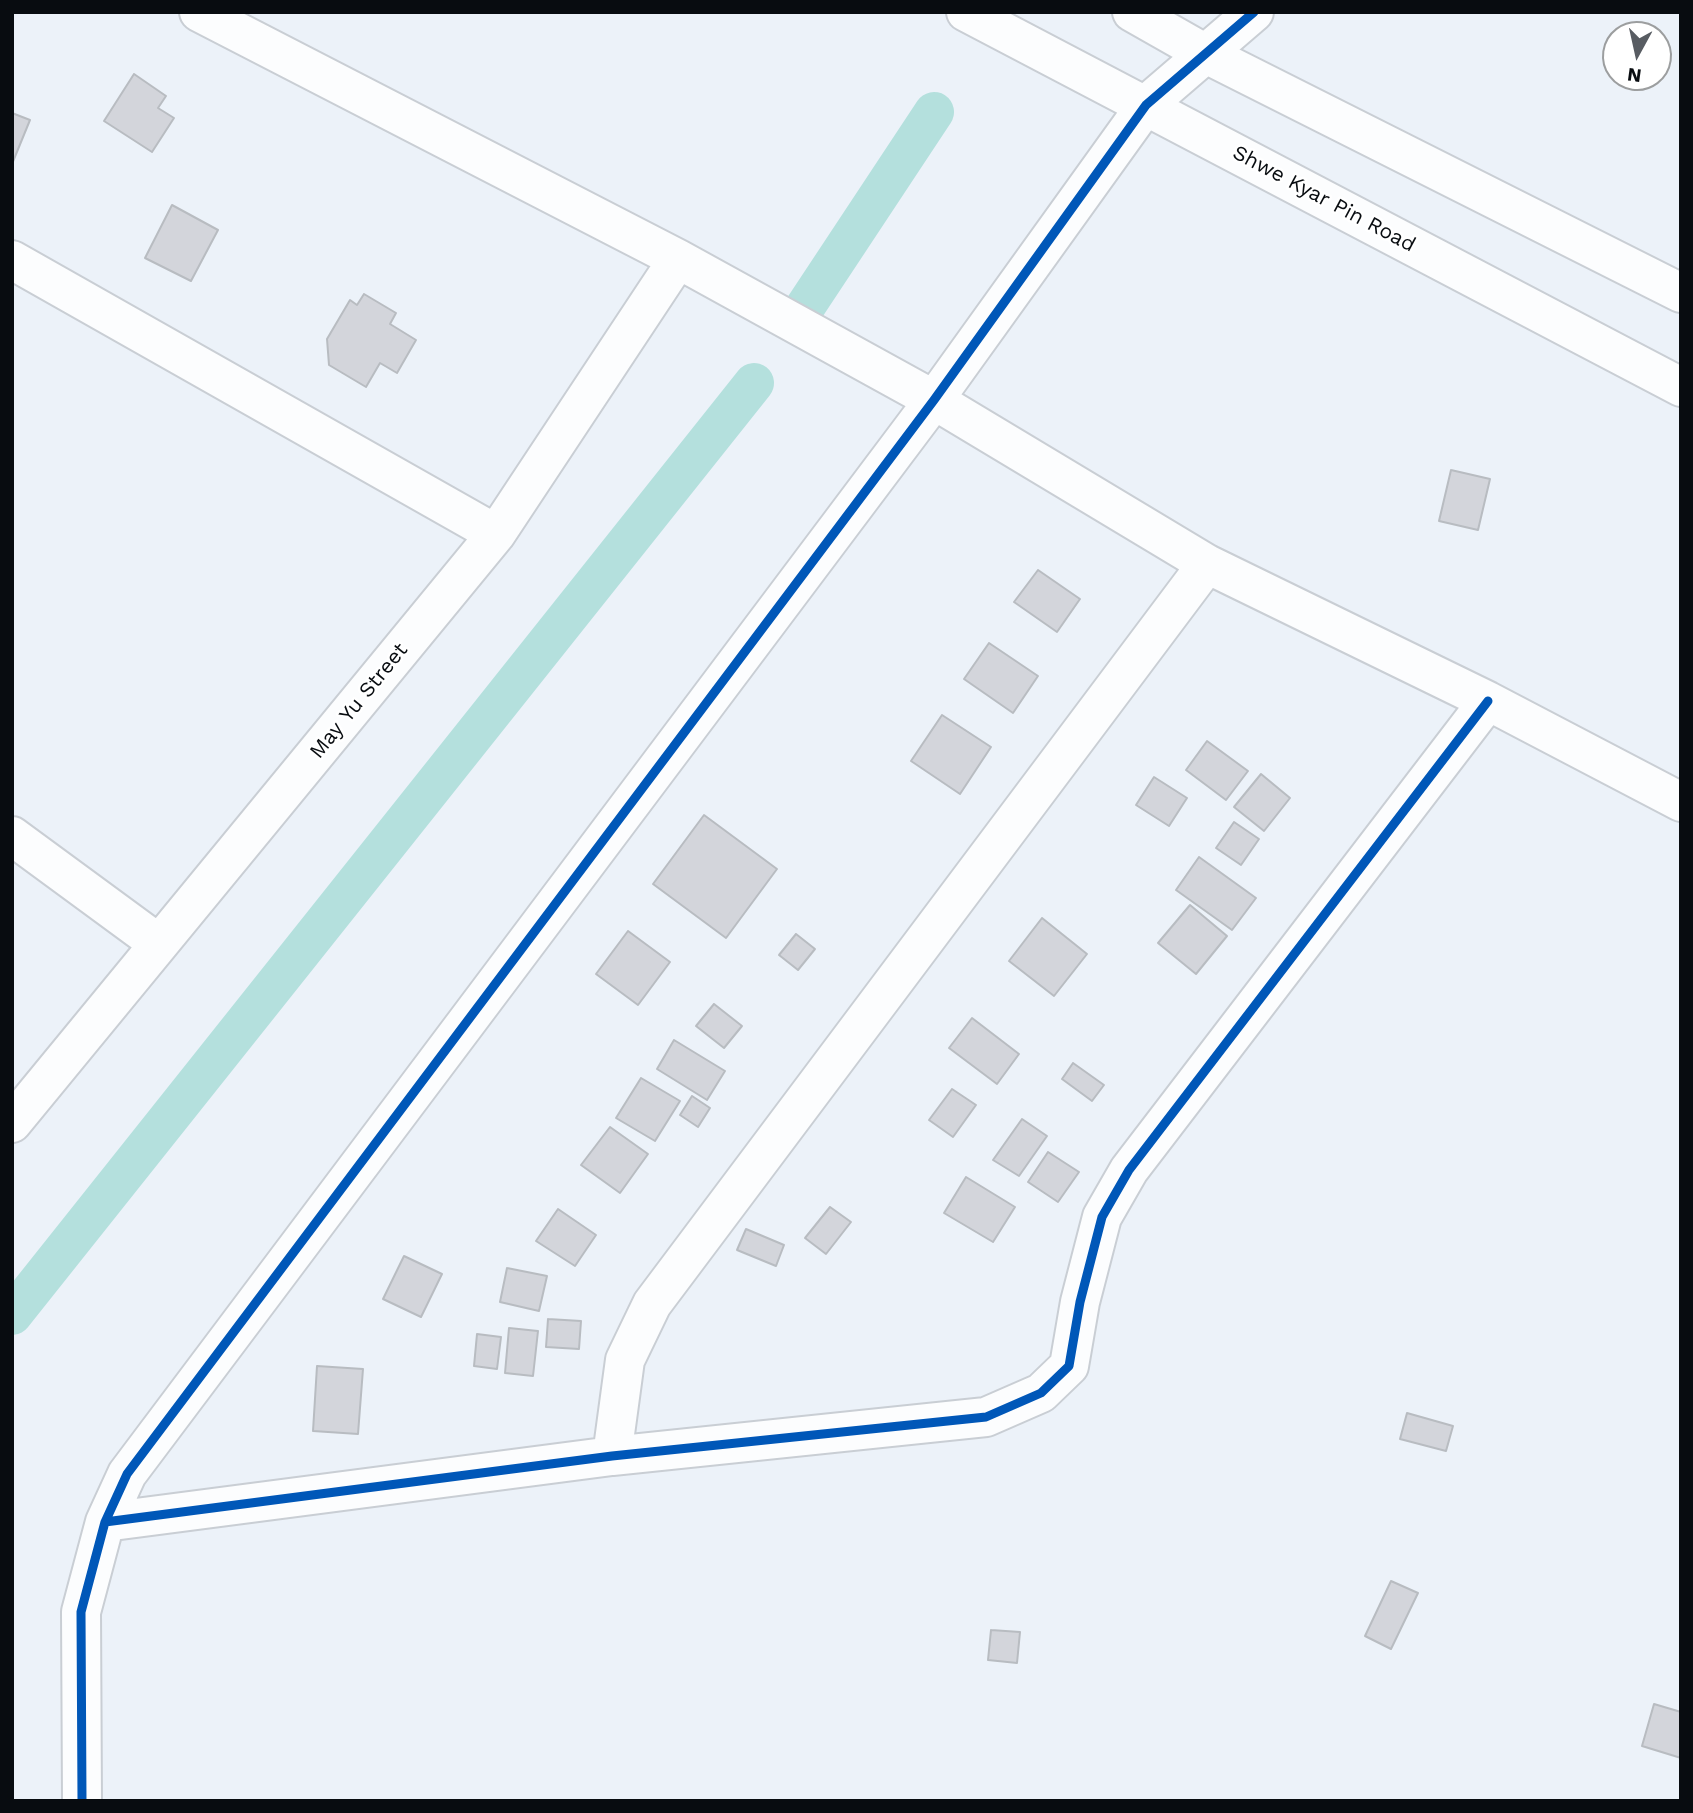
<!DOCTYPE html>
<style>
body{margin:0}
#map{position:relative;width:1693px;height:1813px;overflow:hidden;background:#ecf2f9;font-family:"Work Sans",sans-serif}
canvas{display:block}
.frame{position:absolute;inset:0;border:14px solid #080c10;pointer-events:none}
.north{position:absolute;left:1602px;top:21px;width:70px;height:70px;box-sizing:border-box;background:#fff;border:2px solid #9c9e9f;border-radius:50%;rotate:188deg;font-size:19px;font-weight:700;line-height:28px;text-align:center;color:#080c10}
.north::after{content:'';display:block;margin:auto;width:24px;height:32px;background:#585c62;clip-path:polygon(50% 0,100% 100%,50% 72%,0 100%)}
</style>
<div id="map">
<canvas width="1693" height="1813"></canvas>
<div class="frame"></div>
<div class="north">N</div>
</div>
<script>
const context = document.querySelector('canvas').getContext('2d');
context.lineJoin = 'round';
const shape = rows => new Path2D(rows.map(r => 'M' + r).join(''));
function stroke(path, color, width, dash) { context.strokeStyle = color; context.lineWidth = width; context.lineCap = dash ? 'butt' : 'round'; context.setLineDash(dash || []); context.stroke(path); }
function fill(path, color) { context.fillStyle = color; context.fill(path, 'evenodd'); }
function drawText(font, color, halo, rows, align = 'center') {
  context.font = font + ' "Work Sans",sans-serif'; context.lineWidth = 5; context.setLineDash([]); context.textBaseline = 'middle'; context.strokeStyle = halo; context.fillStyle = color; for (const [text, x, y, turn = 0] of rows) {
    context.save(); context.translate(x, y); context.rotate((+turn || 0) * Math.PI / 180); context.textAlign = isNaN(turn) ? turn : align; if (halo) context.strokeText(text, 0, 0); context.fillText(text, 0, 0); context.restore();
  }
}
stroke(shape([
 [805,307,934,112],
 [12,1315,754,383]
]), '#b4e0dd', 40);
const building = shape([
 [134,74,166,96,158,108,174,118,152,152,104,121,134,74],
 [12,113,30,120,12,164,12,113],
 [172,205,218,230,191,281,145,258,172,205],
 [364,294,396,313,390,324,416,340,397,373,380,363,366,387,329,365,327,339,350,300,357,305,364,294],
 [1451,470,1490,479,1478,530,1439,521,1451,470],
 [1038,570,1080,599,1057,632,1014,602,1038,570],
 [989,643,1038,676,1013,713,964,679,989,643],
 [942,715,991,747,960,794,911,761,942,715],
 [1207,741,1248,771,1226,800,1186,770,1207,741],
 [1261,774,1290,798,1264,831,1234,807,1261,774],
 [1154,777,1187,798,1169,826,1136,805,1154,777],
 [704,815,777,869,726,938,653,884,704,815],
 [1234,822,1259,839,1241,865,1216,848,1234,822],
 [1199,857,1256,898,1232,930,1176,890,1199,857],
 [1190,905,1227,936,1196,974,1158,943,1190,905],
 [1042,918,1087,954,1054,996,1009,961,1042,918],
 [628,931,670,962,638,1005,596,974,628,931],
 [796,934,815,949,798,970,779,955,796,934],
 [714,1004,742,1026,724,1048,696,1026,714,1004],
 [972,1018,1019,1054,997,1084,949,1048,972,1018],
 [674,1040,725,1071,707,1100,657,1069,674,1040],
 [1073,1063,1104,1085,1092,1101,1062,1079,1073,1063],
 [641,1078,680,1101,655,1141,616,1118,641,1078],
 [952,1089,976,1105,953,1137,929,1120,952,1089],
 [692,1096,710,1108,698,1127,680,1115,692,1096],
 [1022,1119,1047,1136,1019,1176,993,1160,1022,1119],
 [610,1127,648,1154,620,1193,581,1165,610,1127],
 [1048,1152,1079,1172,1058,1202,1028,1182,1048,1152],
 [966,1177,1015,1207,993,1242,944,1213,966,1177],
 [830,1207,851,1222,826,1254,805,1238,830,1207],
 [558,1209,596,1235,575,1266,536,1241,558,1209],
 [746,1229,784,1245,776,1266,737,1250,746,1229],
 [404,1256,442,1274,421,1317,383,1299,404,1256],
 [507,1268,547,1276,539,1311,500,1302,507,1268],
 [548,1319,581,1321,579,1349,546,1347,548,1319],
 [509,1328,538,1331,533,1376,505,1373,509,1328],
 [477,1334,501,1337,497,1369,474,1366,477,1334],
 [317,1366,363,1369,358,1434,313,1431,317,1366],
 [1407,1413,1453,1426,1446,1451,1400,1439,1407,1413],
 [1391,1581,1418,1593,1391,1649,1365,1636,1391,1581],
 [991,1630,1020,1632,1017,1663,988,1660,991,1630],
 [1654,1704,1681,1712,1681,1758,1642,1746,1654,1704]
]);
fill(building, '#d3d5db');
stroke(building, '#b8bcc1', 2);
const minor = shape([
 [199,12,678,259,934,400,1207,564,1488,701,1681,802],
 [966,12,1681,387],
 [1132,12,1206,54,1681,293],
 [12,260,496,534],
 [12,836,159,944],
 [12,1123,496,534,678,259],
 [612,1456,625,1360,652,1304,1207,564],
 [105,1522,612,1456,986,1417,1041,1393,1069,1366,1080,1302,1102,1217,1129,1170,1488,701],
 [82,1801,81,1612,105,1522,127,1474,934,400,1146,105,1254,12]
]);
stroke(minor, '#c9ced4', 42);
stroke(minor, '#fcfdfe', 38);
stroke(shape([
 [105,1522,612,1456,986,1417,1041,1393,1069,1366,1080,1302,1102,1217,1129,1170,1488,701],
 [82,1801,81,1612,105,1522,127,1474,934,400,1146,105,1254,12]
]), '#0057b8', 9);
drawText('21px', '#080c10', '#fff', [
 ["Shwe Kyar Pin Road",1324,199,28],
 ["May Yu Street",359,701,-51]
]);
</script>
